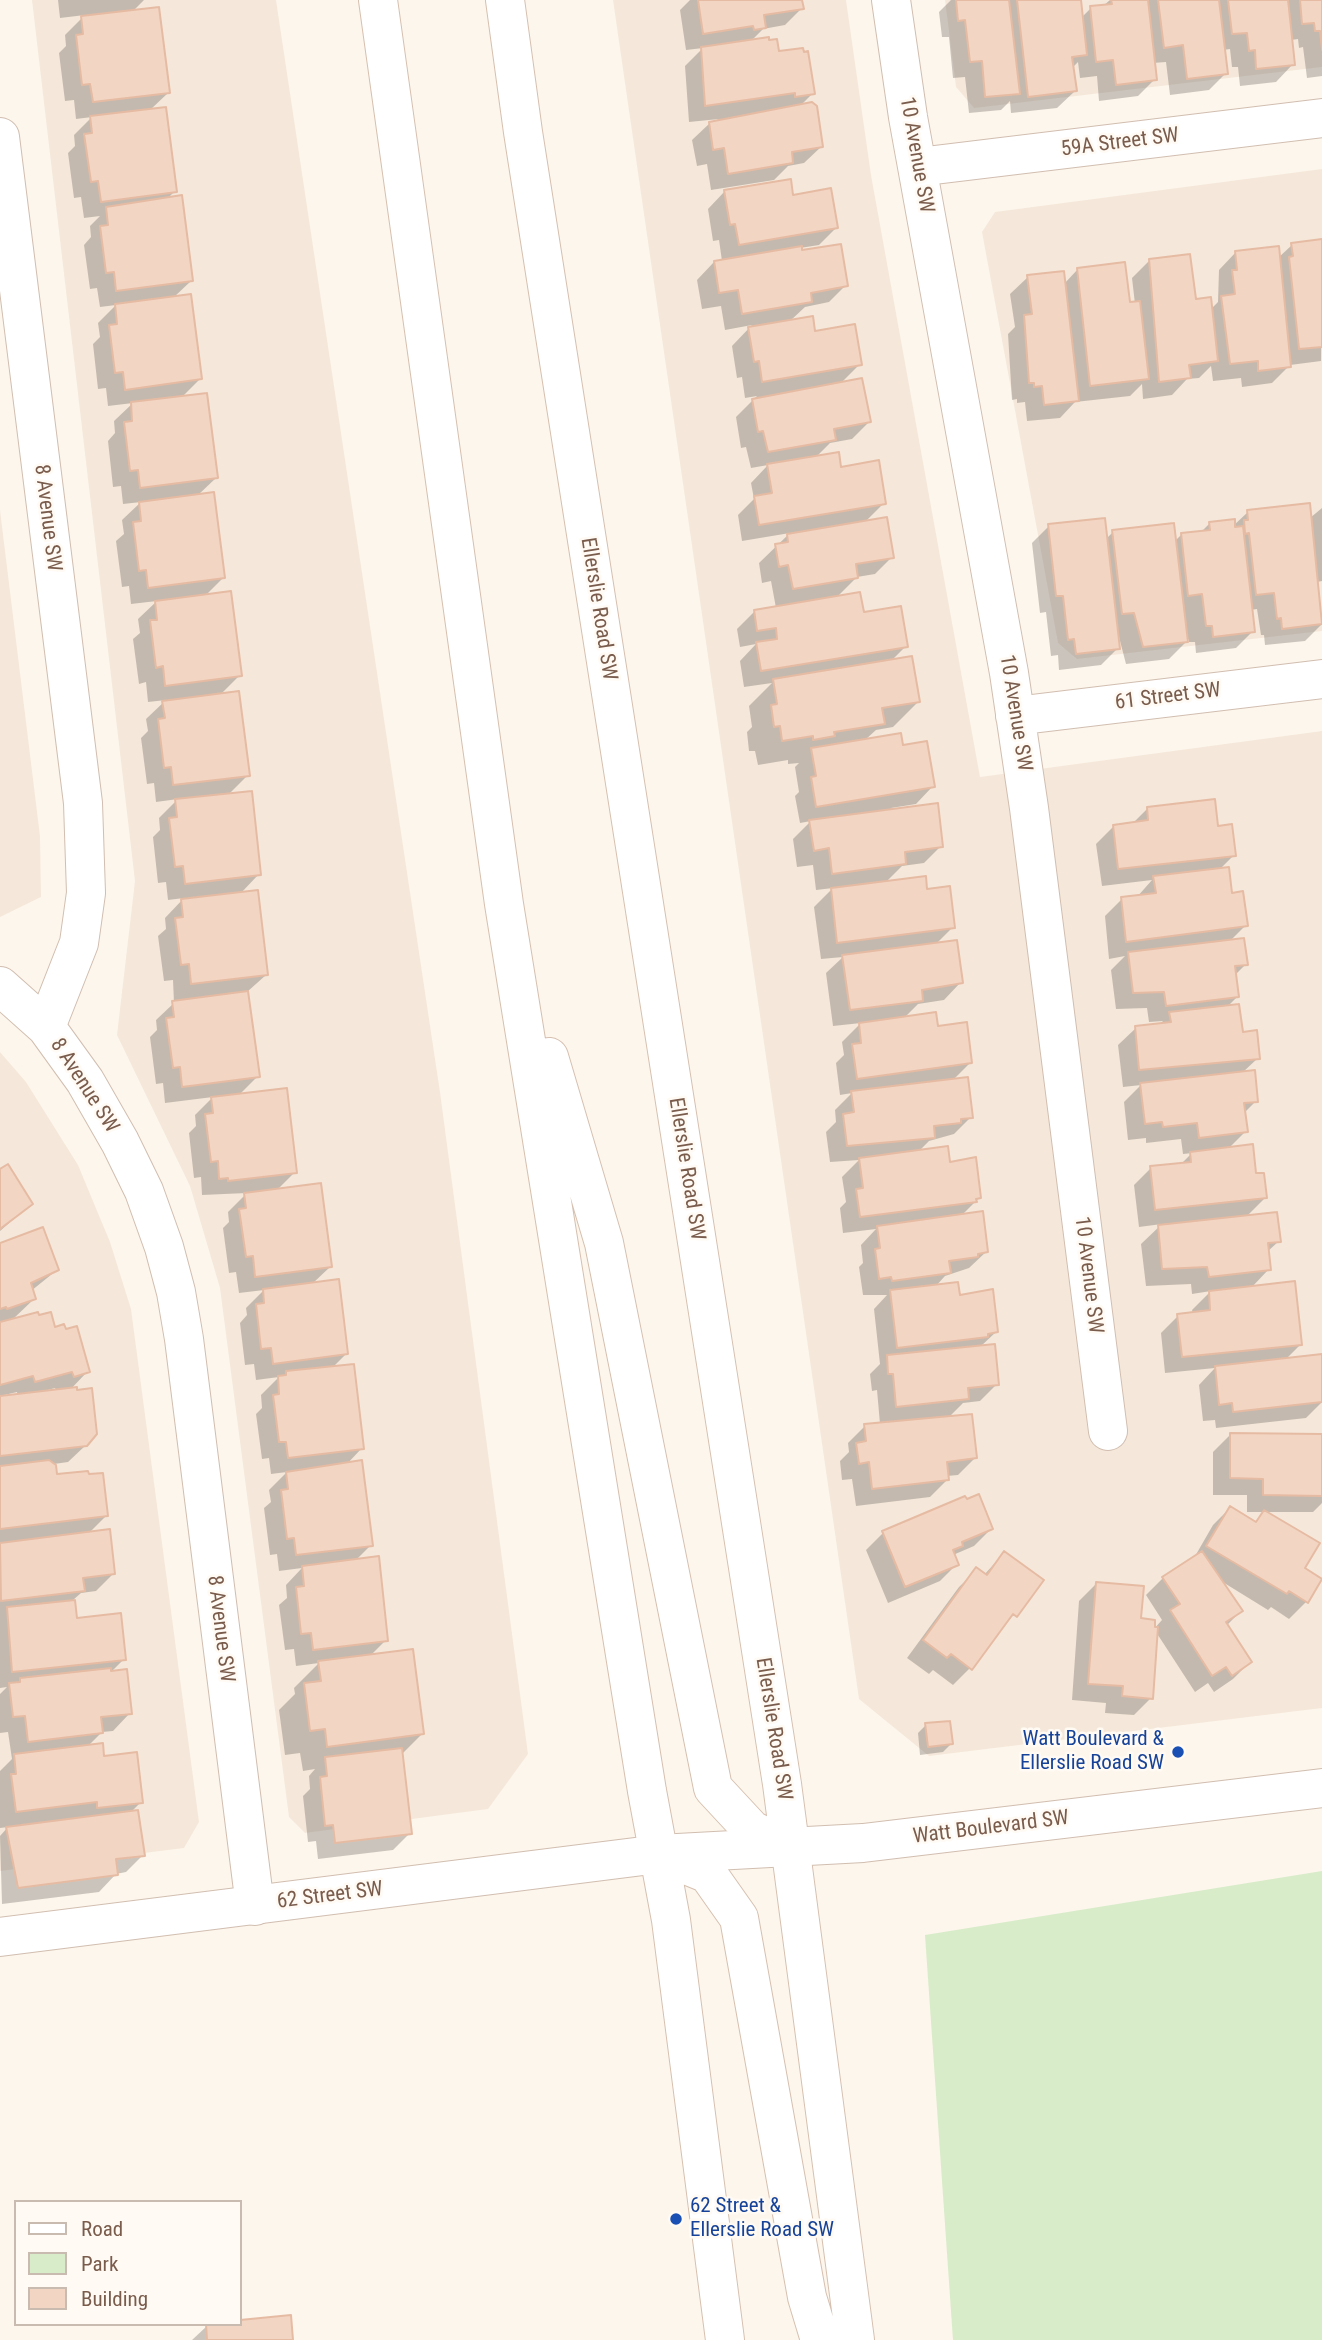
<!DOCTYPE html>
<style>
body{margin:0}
#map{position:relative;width:1322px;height:2340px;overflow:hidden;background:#fdf6ec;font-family:"Roboto Condensed",sans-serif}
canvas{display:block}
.legend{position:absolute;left:14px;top:2200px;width:228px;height:126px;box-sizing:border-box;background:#fffaf3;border:2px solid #cabbb1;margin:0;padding:9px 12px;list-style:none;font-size:21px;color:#7a5c4d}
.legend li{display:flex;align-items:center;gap:14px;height:35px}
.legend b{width:35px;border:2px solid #cabbb1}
</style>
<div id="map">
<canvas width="1322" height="2340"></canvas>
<ul class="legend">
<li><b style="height:9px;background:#fff"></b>Road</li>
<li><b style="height:19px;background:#d8ecc9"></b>Park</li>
<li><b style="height:19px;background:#f3d5c3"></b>Building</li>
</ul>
</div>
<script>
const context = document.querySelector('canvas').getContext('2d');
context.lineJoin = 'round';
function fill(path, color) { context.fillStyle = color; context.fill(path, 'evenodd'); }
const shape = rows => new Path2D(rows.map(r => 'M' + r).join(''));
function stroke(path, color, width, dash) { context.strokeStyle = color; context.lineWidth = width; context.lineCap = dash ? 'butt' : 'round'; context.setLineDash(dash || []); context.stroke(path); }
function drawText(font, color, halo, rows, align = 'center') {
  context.font = font + ' "Roboto Condensed",sans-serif'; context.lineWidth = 5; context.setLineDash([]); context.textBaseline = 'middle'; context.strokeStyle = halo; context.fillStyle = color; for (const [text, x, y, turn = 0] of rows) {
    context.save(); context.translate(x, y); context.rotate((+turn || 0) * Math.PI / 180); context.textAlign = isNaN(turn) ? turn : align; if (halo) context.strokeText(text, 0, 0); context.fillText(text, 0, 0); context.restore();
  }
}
fill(shape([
 [32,0,276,0,440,1092,528,1754,488,1809,305,1833,289,1817,220,1288,190,1186,117,1035,135,881],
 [613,0,846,0,871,175,980,777,1322,731,1322,1708,929,1756,859,1699],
 [945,0,1322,0,1322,67,974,108,956,87],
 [1322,169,1322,631,1077,659,1058,643,982,232,995,212],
 [0,510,40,836,41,897,0,917],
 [0,1052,26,1082,78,1165,110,1242,131,1309,199,1822,184,1848,0,1871]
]), '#f5e8da');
fill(shape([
 [1322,1871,1322,2340,953,2340,925,1935]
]), '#d8ecc9');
fill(shape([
 [50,0,144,0,132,12,168,93,150,110,175,191,167,199,191,281,173,298,200,379,181,398,216,478,197,496,224,577,205,596,240,675,220,695,248,775,228,795,259,874,240,894,266,975,247,992,258,1076,239,1095,295,1172,277,1190,330,1267,312,1284,346,1354,332,1368,362,1448,346,1465,371,1545,355,1561,386,1640,370,1656,422,1734,401,1755,410,1833,393,1850,318,1859,316,1841,308,1842,303,1796,310,1789,309,1776,315,1769,303,1771,300,1753,285,1755,279,1710,295,1694,294,1688,319,1663,296,1666,294,1649,285,1650,279,1605,287,1598,286,1585,302,1568,279,1571,277,1554,270,1555,264,1508,271,1502,269,1490,287,1472,271,1474,269,1458,262,1459,256,1414,262,1408,261,1395,279,1377,256,1380,254,1364,245,1365,240,1323,247,1315,246,1308,264,1290,239,1293,236,1272,229,1273,223,1228,229,1222,228,1212,247,1193,202,1195,201,1177,194,1178,189,1133,196,1126,195,1115,213,1097,165,1103,163,1083,156,1084,150,1037,157,1030,156,1020,174,1003,173,980,164,981,158,936,166,929,165,918,184,898,168,900,166,882,158,883,153,837,160,830,159,818,178,799,156,802,154,783,147,784,141,738,148,731,146,719,166,700,148,702,146,682,139,684,133,639,140,633,138,619,157,601,131,604,129,586,122,587,116,541,124,534,122,520,141,502,123,504,121,486,113,487,108,441,115,433,114,421,133,403,108,406,106,388,98,389,93,344,100,337,98,323,116,305,100,307,97,288,90,289,84,245,91,237,90,226,100,216,84,218,81,197,74,198,68,153,75,146,74,135,92,117,76,119,74,100,65,101,59,53,66,46,65,35,85,15,60,18,58,0],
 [690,0,800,0,802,8,785,25,763,29,750,42,777,53,813,93,800,106,822,146,804,163,788,166,774,180,711,190,707,164,697,166,692,140,710,123,719,119,689,122,685,66,703,48,686,50,680,10],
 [951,0,1079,0,1081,18,1091,8,1103,6,1110,0,1146,0,1146,3,1149,0,1322,0,1322,76,1307,78,1303,47,1299,48,1298,39,1291,40,1293,64,1276,82,1240,86,1238,67,1232,67,1230,49,1223,50,1226,73,1209,90,1170,95,1166,62,1153,63,1155,79,1138,96,1099,101,1097,76,1080,78,1078,62,1072,68,1075,91,1057,108,1011,113,1010,101,1001,110,969,113,965,77,953,78,949,37,942,37,939,12],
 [725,191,792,197,836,228,819,245,800,248,801,252,846,285,829,302,805,307,790,321,860,364,841,383,869,422,852,439,830,443,816,457,840,469,884,503,865,522,892,557,875,574,857,577,836,598,906,646,891,661,918,702,893,727,876,730,865,740,902,747,933,786,916,804,891,808,941,846,924,863,902,866,885,883,926,890,953,927,936,944,961,982,944,1000,918,1004,903,1019,936,1028,971,1062,952,1081,971,1117,954,1134,929,1141,918,1152,949,1165,979,1198,961,1216,987,1251,969,1268,945,1276,935,1287,959,1298,996,1332,980,1347,997,1384,980,1401,963,1403,948,1418,975,1458,958,1475,947,1476,947,1480,930,1497,856,1506,852,1479,842,1480,840,1461,849,1452,848,1443,865,1426,880,1424,877,1390,872,1391,870,1374,880,1364,874,1309,887,1295,863,1295,859,1267,863,1263,861,1245,876,1229,843,1233,840,1208,846,1202,842,1177,859,1160,830,1162,826,1132,836,1122,835,1110,852,1093,840,1095,836,1063,844,1055,842,1042,861,1023,833,1026,826,973,843,957,821,959,814,907,833,888,816,890,813,865,797,867,793,839,811,821,800,823,795,796,799,792,795,767,799,763,788,764,788,760,758,765,755,751,749,751,747,732,752,727,749,706,772,683,744,687,740,661,756,644,740,647,737,629,754,612,776,608,771,581,762,583,759,563,790,533,742,541,738,515,754,499,751,483,768,465,751,468,746,447,741,448,736,417,757,396,745,398,742,377,737,378,732,346,752,325,725,330,721,306,702,309,697,280,714,262,722,261,719,240,713,241,708,209],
 [1322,241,1321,361,1290,365,1272,383,1242,387,1241,378,1213,381,1211,366,1199,378,1187,379,1172,395,1143,399,1142,384,1130,396,1075,402,1060,418,1027,421,1025,402,1017,403,1017,399,1012,400,1008,334,1015,327,1010,294,1028,277,1064,284,1078,269,1128,304,1135,304,1132,278,1149,261,1194,301,1211,309,1218,302,1219,270,1236,252,1278,258,1292,245],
 [1322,508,1322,581,1317,582,1322,624,1305,641,1265,645,1264,635,1261,635,1257,609,1250,610,1253,631,1236,648,1196,653,1195,642,1189,642,1189,639,1169,659,1126,664,1119,637,1118,648,1101,665,1059,670,1058,655,1051,656,1046,612,1040,613,1032,543,1049,526,1106,539,1113,532,1174,542,1182,534,1201,532,1210,523,1233,526,1248,512,1310,518],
 [1147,809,1217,828,1234,855,1219,870,1246,925,1229,942,1246,964,1234,976,1237,997,1227,1007,1258,1058,1242,1073,1256,1101,1244,1113,1246,1131,1228,1149,1254,1175,1266,1197,1246,1217,1279,1241,1267,1252,1269,1269,1251,1288,1300,1345,1285,1360,1322,1355,1322,1402,1306,1418,1216,1428,1215,1420,1203,1421,1199,1385,1215,1368,1165,1373,1161,1333,1178,1316,1193,1314,1192,1310,1211,1291,1192,1294,1191,1284,1146,1286,1141,1244,1162,1224,1139,1227,1134,1185,1151,1168,1180,1165,1192,1153,1183,1154,1181,1139,1146,1143,1146,1138,1128,1140,1124,1102,1141,1085,1123,1087,1118,1045,1136,1028,1159,1025,1163,1021,1149,1022,1147,1008,1116,1009,1111,970,1125,956,1109,959,1105,916,1122,899,1137,897,1152,880,1102,886,1096,844,1114,826,1132,824],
 [0,1171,31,1204,0,1231],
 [0,1245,57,1270,31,1291,34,1299,12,1320,53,1329,88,1371,68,1392,86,1445,68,1462,54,1464,55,1476,106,1516,89,1533,113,1574,96,1591,81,1593,73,1600,75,1620,124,1659,110,1673,130,1713,113,1731,102,1732,87,1747,103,1757,141,1802,130,1813,143,1855,126,1872,116,1874,99,1892,2,1904,0,1836,8,1827,0,1828,0,1771,12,1759,8,1732,0,1733,0,1694,7,1687,0,1688,0,1399,18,1397,17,1392,0,1396],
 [55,1388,57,1393,37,1393],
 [1230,1435,1322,1435,1322,1503,1313,1512,1247,1512,1247,1495,1213,1495,1213,1452],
 [1230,1508,1254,1523,1265,1512,1303,1569,1306,1602,1289,1619,1271,1607,1268,1610,1221,1581,1241,1611,1227,1625,1250,1662,1233,1679,1214,1692,1208,1683,1195,1692,1156,1632,1151,1698,1134,1715,1105,1713,1106,1703,1072,1700,1079,1601,1096,1584,1153,1630,1162,1620,1146,1595,1163,1578,1194,1558,1213,1525],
 [991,1529,974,1546,953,1555,957,1564,940,1581,888,1603,866,1550,883,1533],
 [1004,1553,1041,1581,970,1668,953,1685,933,1670,929,1674,907,1658,959,1587,977,1570,984,1575],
 [926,1725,951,1744,943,1752,920,1755,918,1733],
 [289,2317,291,2340,192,2340,207,2326]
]), '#0003');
const building = shape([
 [698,0,802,0,804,9,764,15,766,28,754,30,753,26,703,34,698,0],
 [956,0,1009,0,1020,94,985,97,982,61,970,62,965,20,958,21,956,0],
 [1017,0,1081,0,1087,55,1072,57,1077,91,1028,97,1017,0],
 [1111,0,1148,0,1157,80,1116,85,1113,60,1096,62,1090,6,1112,4,1111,0],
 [1158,0,1219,0,1228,74,1187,79,1183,45,1164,48,1158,0],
 [1228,0,1288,0,1295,65,1256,69,1255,50,1249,51,1247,33,1232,34,1228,0],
 [1300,0,1322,0,1322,50,1320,31,1315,31,1314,23,1302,24,1300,0],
 [159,7,170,93,93,102,90,84,82,85,76,35,83,34,81,16,159,7],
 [769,37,769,40,777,39,779,51,803,48,804,52,808,51,815,94,795,97,795,93,705,106,701,47,769,37],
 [812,102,817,106,823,147,792,152,793,163,728,174,724,148,713,150,709,122,812,102],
 [166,107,177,192,101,202,98,181,91,182,84,134,92,133,90,116,166,107],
 [791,179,793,195,831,188,838,228,739,245,735,224,730,225,724,190,791,179],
 [182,195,193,281,116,291,114,272,106,273,100,226,108,225,106,207,182,195],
 [1322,239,1322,347,1299,349,1289,257,1293,256,1291,243,1322,239],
 [841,244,848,286,811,293,812,302,742,314,738,290,719,293,714,261,802,246,802,250,841,244],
 [1279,246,1291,367,1258,371,1258,361,1230,364,1221,296,1235,294,1232,270,1237,270,1235,251,1279,246],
 [1190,254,1196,299,1211,297,1218,361,1189,365,1191,378,1159,382,1149,259,1190,254],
 [1125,262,1130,302,1140,301,1149,379,1090,386,1077,268,1125,262],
 [1064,271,1079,401,1044,405,1042,386,1034,387,1034,383,1029,383,1024,315,1032,314,1027,275,1064,271],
 [191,294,202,379,125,390,123,372,115,373,109,325,117,324,115,304,191,294],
 [813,316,815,331,855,324,862,365,762,382,759,361,754,362,748,327,813,316],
 [862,378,871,422,834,429,836,440,768,452,763,431,758,432,752,399,862,378],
 [207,393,218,478,140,488,138,470,130,471,124,422,132,421,131,402,207,393],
 [839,452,841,467,879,460,886,504,759,525,754,496,772,493,767,464,839,452],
 [214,492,225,578,148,588,146,570,139,571,133,522,141,521,139,502,214,492],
 [1310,503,1322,624,1282,629,1281,618,1277,619,1274,593,1256,595,1249,533,1245,534,1244,520,1248,520,1247,510,1310,503],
 [887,517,894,558,856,564,858,578,793,589,788,565,779,567,775,544,788,542,787,534,887,517],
 [1105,518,1120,649,1076,654,1074,639,1068,640,1063,596,1056,596,1048,524,1105,518],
 [1235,519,1235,527,1243,526,1255,632,1213,637,1212,626,1206,626,1202,594,1188,596,1181,533,1210,530,1209,522,1235,519],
 [1174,523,1188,642,1143,647,1134,613,1122,614,1112,530,1174,523],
 [231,591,242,676,165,686,163,666,156,668,150,620,157,620,155,601,231,591],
 [860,592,864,612,901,606,908,647,761,671,756,642,777,639,776,628,757,631,754,610,860,592],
 [912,656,920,702,882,708,885,724,834,732,835,736,813,740,813,736,782,741,780,726,774,727,771,705,777,704,773,679,912,656],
 [239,691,250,776,173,785,171,767,164,768,158,719,165,718,162,701,239,691],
 [901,733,903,745,927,741,935,787,816,807,811,777,816,776,811,748,901,733],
 [252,791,261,875,185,884,183,866,175,867,169,818,177,817,175,799,252,791],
 [1215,799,1218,826,1232,824,1236,856,1118,869,1113,825,1148,820,1147,807,1215,799],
 [938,803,943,847,905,852,906,864,832,874,829,848,814,851,809,820,938,803],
 [1229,867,1232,893,1243,891,1248,926,1126,942,1121,897,1156,893,1153,876,1229,867],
 [926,876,927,889,950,886,955,928,837,943,831,888,926,876],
 [258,890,268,975,191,984,189,964,181,965,175,918,183,917,181,899,258,890],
 [1244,938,1248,965,1235,966,1239,997,1166,1006,1164,992,1133,993,1128,952,1244,938],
 [957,940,963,983,922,990,923,1001,850,1010,842,955,957,940],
 [248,991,260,1077,182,1087,180,1067,173,1068,166,1018,174,1017,172,1001,248,991],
 [1239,1004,1243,1032,1257,1030,1260,1059,1139,1070,1135,1026,1171,1022,1169,1012,1239,1004],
 [936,1012,938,1026,967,1022,972,1063,857,1079,852,1044,861,1043,859,1023,936,1012],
 [1255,1070,1258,1102,1244,1103,1248,1132,1199,1138,1197,1123,1163,1127,1162,1122,1145,1124,1140,1083,1255,1070],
 [968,1077,973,1118,961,1119,961,1123,934,1126,935,1138,847,1146,843,1114,854,1112,851,1091,968,1077],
 [287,1088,297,1173,228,1181,228,1178,219,1179,218,1161,211,1162,205,1114,213,1113,211,1097,287,1088],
 [1253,1144,1256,1173,1264,1173,1267,1198,1155,1210,1150,1166,1191,1162,1190,1152,1253,1144],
 [948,1146,950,1162,976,1157,981,1198,976,1199,977,1202,860,1217,856,1189,863,1188,859,1158,948,1146],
 [8,1164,33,1204,0,1229,0,1169,8,1164],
 [321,1183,332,1267,255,1277,253,1256,246,1257,239,1209,246,1208,244,1193,321,1183],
 [983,1211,988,1252,978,1254,978,1257,949,1261,951,1273,892,1281,891,1277,879,1279,875,1249,880,1248,877,1226,983,1211],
 [1277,1212,1281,1242,1268,1243,1271,1270,1209,1277,1207,1267,1162,1269,1158,1225,1277,1212],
 [43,1227,59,1270,31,1283,36,1299,7,1309,6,1307,0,1309,0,1243,43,1227],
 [339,1279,348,1354,273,1364,271,1348,261,1349,256,1304,264,1303,263,1289,339,1279],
 [1295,1281,1302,1345,1182,1357,1177,1314,1210,1310,1209,1291,1295,1281],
 [958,1282,960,1295,993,1289,998,1332,988,1334,988,1337,897,1348,890,1290,958,1282],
 [38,1312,39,1315,51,1312,55,1327,64,1324,66,1329,77,1326,90,1372,74,1377,72,1372,35,1382,33,1376,0,1385,0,1322,38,1312],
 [995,1344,999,1385,968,1388,969,1399,896,1407,893,1374,888,1374,887,1355,995,1344],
 [1322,1354,1322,1402,1233,1412,1232,1403,1219,1405,1215,1366,1322,1354],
 [354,1364,364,1449,288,1458,286,1442,279,1442,273,1395,279,1394,278,1376,286,1375,286,1371,354,1364],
 [77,1387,77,1390,92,1388,97,1434,87,1446,0,1456,0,1396,77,1387],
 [972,1414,977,1458,947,1462,949,1480,872,1489,869,1462,859,1464,856,1443,866,1441,864,1424,972,1414],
 [1230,1433,1322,1434,1322,1496,1263,1495,1263,1479,1230,1478,1230,1433],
 [49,1460,56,1465,57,1474,88,1471,89,1474,103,1473,108,1516,0,1529,0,1466,49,1460],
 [362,1460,373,1546,296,1555,294,1538,287,1539,281,1490,288,1489,286,1472,362,1460],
 [979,1494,993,1529,962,1542,963,1546,953,1550,959,1565,905,1587,882,1531,965,1496,967,1499,979,1494],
 [1230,1506,1256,1522,1264,1510,1320,1543,1305,1568,1322,1579,1308,1603,1289,1591,1287,1594,1206,1546,1230,1506],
 [110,1529,115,1574,83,1578,85,1591,1,1601,0,1543,110,1529],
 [1004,1551,1044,1580,1017,1617,1013,1614,972,1670,951,1654,947,1658,923,1640,976,1567,987,1575,1004,1551],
 [1202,1551,1243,1611,1226,1622,1252,1662,1232,1676,1226,1667,1212,1676,1170,1610,1180,1604,1162,1577,1202,1551],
 [379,1556,388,1641,313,1650,311,1633,301,1634,296,1587,304,1586,302,1566,379,1556],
 [1096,1582,1144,1586,1141,1618,1155,1620,1155,1627,1158,1627,1153,1699,1122,1696,1123,1686,1088,1684,1096,1582],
 [75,1600,77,1618,121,1613,126,1660,12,1672,7,1607,75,1600],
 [413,1649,424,1734,327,1747,325,1729,310,1731,304,1683,321,1681,318,1661,413,1649],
 [111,1668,111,1671,127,1669,132,1714,101,1717,103,1733,28,1742,25,1716,13,1717,9,1683,20,1682,20,1678,111,1668],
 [950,1721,953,1744,928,1747,925,1723,950,1721],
 [103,1743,104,1756,137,1752,143,1803,97,1808,97,1802,16,1812,11,1774,16,1774,14,1754,103,1743],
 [402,1748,412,1834,335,1843,333,1825,325,1826,320,1777,327,1776,325,1757,402,1748],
 [138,1810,145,1856,116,1859,118,1875,18,1888,6,1827,138,1810],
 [291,2315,293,2340,207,2340,206,2324,240,2324,240,2320,291,2315]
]);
fill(building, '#f3d5c3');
stroke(building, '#e6bba3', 2);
const minor = shape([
 [891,0,908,117,1009,673,1029,808,1108,1431],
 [0,137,83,803,86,893,79,943,46,1027,85,1081,120,1142,144,1191,164,1247,176,1292,184,1339,255,1906],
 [918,167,1322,118],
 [1015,716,1322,679],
 [0,986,46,1027]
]);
const tertiary = shape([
 [0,1937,659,1854,863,1843,1322,1788]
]);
const secondary = shape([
 [378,0,504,904,647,1791,671,1920,725,2340],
 [505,0,523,132,782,1784,855,2340],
 [549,1057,604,1243,713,1788,752,1830,790,1849],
 [659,1854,708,1874,739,1918,807,2297,820,2340]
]);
stroke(minor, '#d1beb0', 40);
stroke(tertiary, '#d1beb0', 40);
stroke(secondary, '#d6c0b0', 40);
stroke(minor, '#fff', 38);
stroke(tertiary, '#fff', 38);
stroke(secondary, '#fff', 38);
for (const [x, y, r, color] of [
 [1178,1752,7,"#1a4fb4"],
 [676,2219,7,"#1a4fb4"]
]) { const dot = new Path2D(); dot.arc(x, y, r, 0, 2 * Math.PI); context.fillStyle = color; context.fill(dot); stroke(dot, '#fffaf3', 2.5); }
drawText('21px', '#7a5c4d', '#fffaf3', [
 ["59A Street SW",1120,143,-7],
 ["10 Avenue SW",916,155,80],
 ["8 Avenue SW",47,518,83],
 ["Ellerslie Road SW",598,609,81],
 ["61 Street SW",1168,697,-7],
 ["10 Avenue SW",1015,713,81],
 ["8 Avenue SW",84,1086,57],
 ["Ellerslie Road SW",686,1169,81],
 ["10 Avenue SW",1088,1275,83],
 ["8 Avenue SW",220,1629,83],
 ["Ellerslie Road SW",773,1729,81],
 ["Watt Boulevard SW",991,1828,-7],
 ["62 Street SW",330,1896,-7]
]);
drawText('21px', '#164399', '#fffaf3', [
 ["Watt Boulevard &",1164,1740],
 ["Ellerslie Road SW",1164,1764],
 ["62 Street &",690,2207,"left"],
 ["Ellerslie Road SW",690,2231,"left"]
], 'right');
</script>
